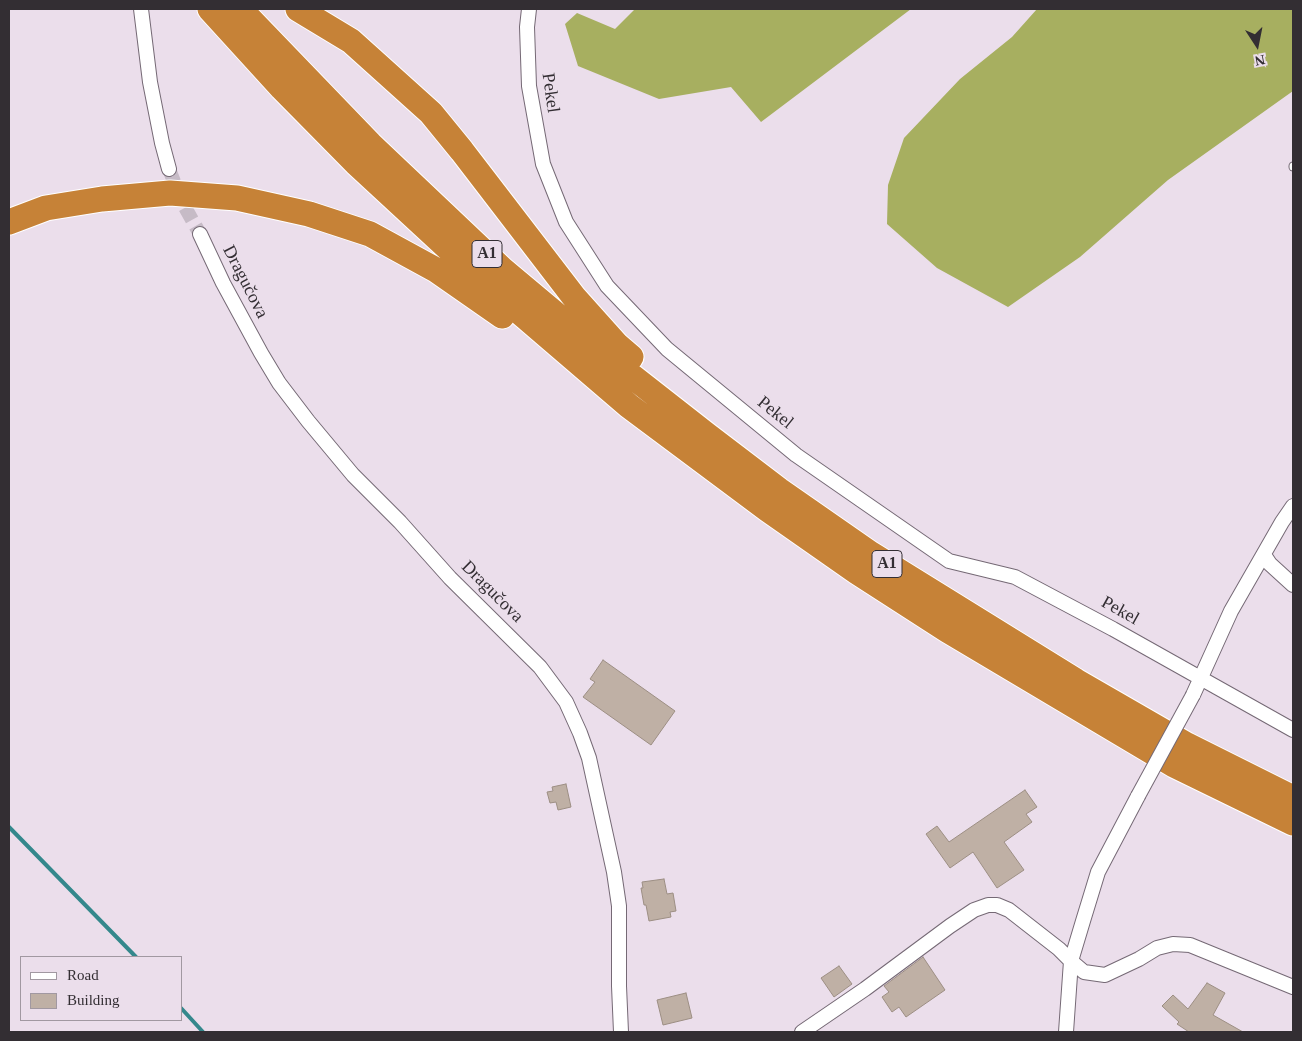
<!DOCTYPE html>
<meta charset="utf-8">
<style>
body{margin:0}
#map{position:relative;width:1302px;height:1041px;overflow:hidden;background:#ebdeeb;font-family:Georgia,serif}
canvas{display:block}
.frame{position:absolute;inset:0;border:10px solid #332e33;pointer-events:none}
.legend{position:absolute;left:20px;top:956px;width:162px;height:65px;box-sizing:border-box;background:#ebdeeb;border:1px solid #a198a1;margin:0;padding:6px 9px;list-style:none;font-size:15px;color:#332e33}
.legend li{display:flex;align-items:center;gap:10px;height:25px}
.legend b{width:25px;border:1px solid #a198a1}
.north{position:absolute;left:1232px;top:20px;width:50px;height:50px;-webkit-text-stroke:4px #ebdeeb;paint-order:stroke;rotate:169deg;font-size:14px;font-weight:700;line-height:20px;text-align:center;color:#332e33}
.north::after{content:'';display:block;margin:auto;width:18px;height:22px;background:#332e33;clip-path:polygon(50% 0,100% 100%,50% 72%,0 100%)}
</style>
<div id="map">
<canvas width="1302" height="1041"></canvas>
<div class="frame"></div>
<ul class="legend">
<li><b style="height:6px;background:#fff"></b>Road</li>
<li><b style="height:14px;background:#bfb0a5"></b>Building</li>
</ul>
<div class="north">N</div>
</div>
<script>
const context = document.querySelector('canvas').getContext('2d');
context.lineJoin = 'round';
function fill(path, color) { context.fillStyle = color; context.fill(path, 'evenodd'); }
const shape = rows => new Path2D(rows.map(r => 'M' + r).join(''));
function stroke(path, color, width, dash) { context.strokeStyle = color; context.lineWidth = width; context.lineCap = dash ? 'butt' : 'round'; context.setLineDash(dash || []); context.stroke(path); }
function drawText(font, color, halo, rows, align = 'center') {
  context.font = font + ' Georgia,serif'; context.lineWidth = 5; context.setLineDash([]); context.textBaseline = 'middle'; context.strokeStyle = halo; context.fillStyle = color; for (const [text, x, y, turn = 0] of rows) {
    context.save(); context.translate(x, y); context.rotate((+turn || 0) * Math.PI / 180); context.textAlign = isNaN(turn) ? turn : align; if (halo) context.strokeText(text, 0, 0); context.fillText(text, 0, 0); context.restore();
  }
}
fill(shape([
 [635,9,911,9,761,122,731,87,659,99,578,66,565,24,577,13,615,29],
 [1037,9,1293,9,1293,91,1168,180,1080,257,1008,307,937,268,887,224,888,185,904,138,960,79,1012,37]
]), '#a7af60');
stroke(shape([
 [9,827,136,957],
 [181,1008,203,1032]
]), '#34888c', 4);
const building = shape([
 [603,660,675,711,651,745,583,697,595,682,590,679,603,660],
 [566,784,571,807,558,810,556,802,550,803,547,792,553,791,552,787,566,784],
 [1025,790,1037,807,1026,814,1032,822,1004,842,1024,870,997,888,973,852,950,868,926,834,937,826,949,842,1025,790],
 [664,879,667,894,673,893,676,911,670,912,671,917,649,921,646,905,644,905,641,888,643,888,642,882,664,879],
 [923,957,945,990,906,1017,899,1007,892,1012,882,997,889,992,884,986,923,957],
 [839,966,852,984,834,997,821,978,839,966],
 [1207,983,1225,993,1213,1015,1243,1032,1189,1032,1177,1024,1179,1022,1162,1006,1173,995,1188,1009,1207,983],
 [686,993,692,1018,663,1025,657,1000,686,993]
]);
fill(building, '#bfb0a5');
stroke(building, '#9c8e83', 1);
stroke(shape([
 [169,169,182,202,200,234]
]), '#c6bbc6', 14, [14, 7]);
const service = shape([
 [1293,166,1293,167]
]);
const minor = shape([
 [141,9,150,82,162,143,169,169],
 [529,9,527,27,529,86,543,164,566,222,607,286,667,349,796,455,949,561,1015,577,1113,629,1293,730],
 [200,234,223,283,261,353,279,383,308,421,353,475,400,522,450,578,540,667,566,702,580,733,589,758,614,872,619,906,619,986,621,1032],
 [1264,555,1270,564,1293,585],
 [1193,695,1231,611,1282,522,1293,506],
 [802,1032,865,989,950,926,974,910,988,905,997,905,1009,910,1059,949,1071,961,1084,972,1105,975,1139,959,1157,948,1173,944,1190,945,1293,987],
 [1066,1032,1071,961,1083,921,1098,872,1138,796]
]);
const motorway = shape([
 [210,9,282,88,356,163,488,285,629,406,767,509,857,572,947,630,1174,765,1293,823],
 [240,9,370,144,502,269,601,352,707,435,779,490,871,554,1076,681,1187,745,1293,798],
 [298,9,351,41,431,113,462,151,574,297,617,345,631,357],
 [9,222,46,208,102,199,170,193,237,198,309,214,370,234,436,270,502,316]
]);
stroke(service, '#756975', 9);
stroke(minor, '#756975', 16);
stroke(motorway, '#fff', 27);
stroke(service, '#fff', 7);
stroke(minor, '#fff', 14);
stroke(motorway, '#c68237', 25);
const minorBridge = shape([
 [1138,796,1193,695]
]);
stroke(minorBridge, '#756975', 16, []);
stroke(minorBridge, '#fff', 14);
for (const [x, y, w] of [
 [487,254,30],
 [887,564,30]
]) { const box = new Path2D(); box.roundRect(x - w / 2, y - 13.5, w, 27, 4); context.fillStyle = '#ebdeeb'; context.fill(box); stroke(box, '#332e33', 1); }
drawText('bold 16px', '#332e33', null, [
 ["A1",487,254],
 ["A1",887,564]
]);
drawText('18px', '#332e33', '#ebdeeb', [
 ["Pekel",550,93,82],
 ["Dragučova",245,282,63],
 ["Pekel",775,413,39],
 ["Dragučova",492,592,45],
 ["Pekel",1120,611,29]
]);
</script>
